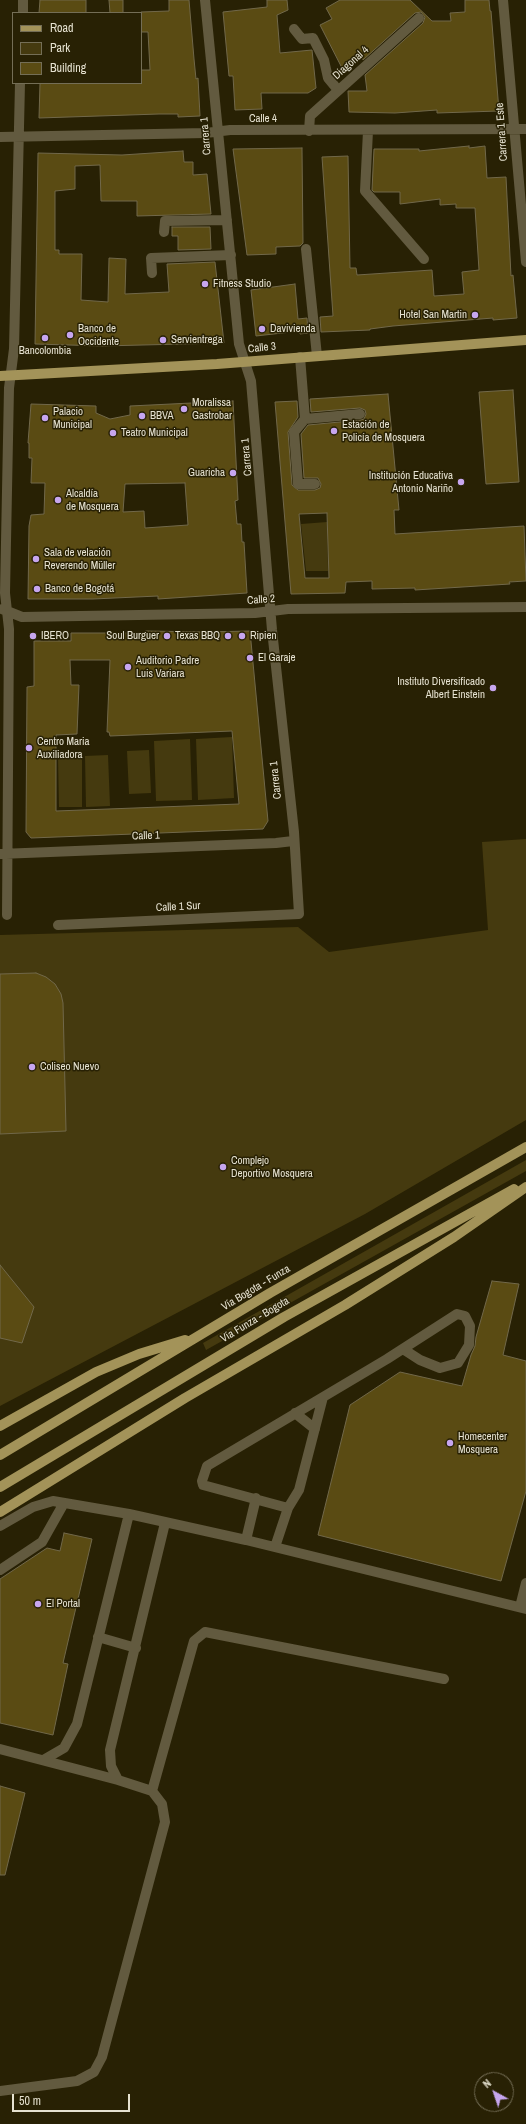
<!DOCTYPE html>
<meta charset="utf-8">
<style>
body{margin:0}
#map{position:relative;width:526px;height:2124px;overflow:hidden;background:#282104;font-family:"Archivo Narrow",sans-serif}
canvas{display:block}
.legend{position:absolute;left:12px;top:12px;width:130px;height:72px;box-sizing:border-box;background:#282104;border:1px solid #746e56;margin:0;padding:5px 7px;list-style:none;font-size:12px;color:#e6e2d1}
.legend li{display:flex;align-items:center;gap:8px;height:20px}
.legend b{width:20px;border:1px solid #746e56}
.north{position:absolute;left:474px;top:2072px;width:40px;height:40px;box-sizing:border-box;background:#282104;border:1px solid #746e56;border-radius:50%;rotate:320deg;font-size:11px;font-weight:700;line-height:16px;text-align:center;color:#e6e2d1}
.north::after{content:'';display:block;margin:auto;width:14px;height:18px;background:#c7a6ef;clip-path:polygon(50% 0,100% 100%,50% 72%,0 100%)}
.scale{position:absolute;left:12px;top:2094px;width:118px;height:18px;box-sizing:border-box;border:2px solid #e6e2d1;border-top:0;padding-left:5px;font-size:12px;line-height:14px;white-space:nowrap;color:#e6e2d1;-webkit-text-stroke:3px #282104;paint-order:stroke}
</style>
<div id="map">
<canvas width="526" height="2124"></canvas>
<ul class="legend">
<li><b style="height:5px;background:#a39359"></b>Road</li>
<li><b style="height:11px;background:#453a0f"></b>Park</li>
<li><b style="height:11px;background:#5a4b13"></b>Building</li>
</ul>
<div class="north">N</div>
<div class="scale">50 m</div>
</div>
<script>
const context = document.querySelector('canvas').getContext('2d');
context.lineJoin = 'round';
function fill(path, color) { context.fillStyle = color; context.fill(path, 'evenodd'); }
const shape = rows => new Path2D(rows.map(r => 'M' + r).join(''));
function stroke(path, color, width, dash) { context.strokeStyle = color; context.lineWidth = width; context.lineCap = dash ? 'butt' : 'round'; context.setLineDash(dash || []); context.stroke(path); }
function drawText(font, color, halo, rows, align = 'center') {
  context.font = font + ' "Archivo Narrow",sans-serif'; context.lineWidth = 3; context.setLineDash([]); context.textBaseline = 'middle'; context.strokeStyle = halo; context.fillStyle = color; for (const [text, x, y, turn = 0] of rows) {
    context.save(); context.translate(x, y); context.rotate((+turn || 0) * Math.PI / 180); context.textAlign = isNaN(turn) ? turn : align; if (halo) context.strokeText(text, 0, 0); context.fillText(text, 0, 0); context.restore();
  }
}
fill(shape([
 [327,522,328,571,306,571,301,524],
 [232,737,234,798,198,800,196,739],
 [190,739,192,800,156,801,154,741],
 [149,750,151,793,129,794,127,751],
 [108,755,110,806,86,807,85,756],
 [82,756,82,807,59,807,58,757],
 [526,839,526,1120,365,1214,0,1406,0,935,298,927,329,952,488,930,482,842],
 [526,1160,526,1171,206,1350,203,1343]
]), '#453a0f');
const building = shape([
 [40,0,86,0,86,13,39,13,40,0],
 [109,0,123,0,123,13,110,13,109,0],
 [169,0,189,0,194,59,196,79,198,78,200,116,178,117,178,114,159,114,39,118,40,83,141,83,141,70,150,70,148,32,141,32,141,12,169,11,169,0],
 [267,0,287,0,288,10,277,15,280,53,312,50,316,88,308,93,261,93,262,109,235,110,233,76,229,76,223,12,267,7,267,0],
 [340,0,410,0,432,21,451,21,450,13,465,12,465,0,489,0,490,11,491,11,499,111,437,113,437,110,395,113,349,112,348,91,367,91,365,75,423,23,425,17,421,12,415,13,363,60,362,54,343,70,320,25,332,19,326,8,340,0],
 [469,146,469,148,485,146,487,178,506,177,511,276,513,275,517,318,493,320,493,318,393,326,370,329,370,330,321,332,320,317,333,316,322,157,348,156,350,268,356,268,357,275,432,270,434,296,464,294,462,272,479,270,475,208,456,208,456,204,440,205,440,199,400,204,400,192,374,192,372,190,373,169,374,149,419,149,419,151,469,146],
 [302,148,303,243,300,246,276,247,276,254,247,255,233,149,302,148],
 [183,151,184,162,193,162,193,175,207,174,211,214,137,216,137,201,101,201,100,165,75,166,75,189,55,191,55,250,59,250,59,254,82,254,81,300,108,302,109,258,126,259,125,294,169,292,167,264,215,262,224,343,102,346,35,344,38,153,122,155,183,151],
 [172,227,210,227,211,249,178,250,178,236,172,236,172,227],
 [295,284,298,319,307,318,308,333,300,334,300,331,256,336,251,290,295,284],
 [513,390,519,482,486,484,479,392,513,390],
 [388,394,399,510,394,510,395,534,524,526,526,581,509,582,510,584,415,590,415,588,372,589,372,581,346,582,345,593,291,594,275,402,297,401,298,417,288,432,292,485,298,490,315,490,320,488,321,484,318,478,304,478,301,434,308,425,361,420,364,419,366,414,365,410,360,408,311,412,310,399,388,394],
 [327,513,329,578,305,578,299,514,327,513],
 [233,401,238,500,235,501,237,524,241,524,242,542,244,542,247,593,158,599,158,596,93,599,28,599,29,526,31,515,44,514,45,483,31,483,32,458,29,458,29,443,28,443,31,404,96,406,96,413,110,419,130,415,130,406,233,401],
 [185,483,188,525,145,528,144,511,123,512,125,484,185,483],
 [146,631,204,632,250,631,268,821,263,829,31,838,26,832,27,687,34,686,34,641,71,641,71,633,146,633,146,631],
 [70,660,110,660,107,732,109,732,110,736,232,731,239,804,56,811,56,735,77,734,79,685,71,685,70,660],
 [36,973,46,977,55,984,61,994,63,1003,66,1131,0,1134,0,974,36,973],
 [0,1265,34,1307,22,1343,0,1338,0,1265],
 [492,1281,519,1284,503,1355,526,1361,526,1491,501,1581,318,1535,350,1405,400,1372,462,1386,471,1355,475,1346,476,1337,492,1281],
 [64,1533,92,1539,63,1663,68,1664,53,1735,0,1723,0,1579,47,1548,60,1551,64,1533],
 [0,1786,25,1793,5,1875,0,1875,0,1786]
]);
fill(building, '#5a4b13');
stroke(building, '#71684a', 1);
stroke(shape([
 [503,0,526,262],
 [23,13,23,0],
 [294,29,302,39,313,38,324,60,328,78,338,90],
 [309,131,310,116,419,18],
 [368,131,365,191,424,259],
 [0,137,206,133,230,130,526,129],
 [164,232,165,221,227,220],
 [306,249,317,356],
 [152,273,151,258,231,255],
 [300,357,305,419,294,432,298,484,315,484],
 [305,419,360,414],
 [2,609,22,617,255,613,288,609,526,607],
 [0,854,276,843,293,841],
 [7,915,9,629,5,593,9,388,14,349,20,83],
 [58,925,299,914,294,832,272,630,251,381,239,344,205,0],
 [295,1413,315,1429],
 [288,1508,203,1485,202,1481,207,1466,387,1359,457,1314,465,1316,470,1326,469,1345,458,1363,440,1368,420,1360,403,1349],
 [0,1526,33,1507,53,1501,129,1514,246,1540,526,1609],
 [246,1540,256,1498],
 [275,1547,288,1508,299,1490,323,1397],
 [0,1570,42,1542,64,1503],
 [520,1607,526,1583],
 [98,1637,136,1648],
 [0,1749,118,1780,152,1791,162,1804,165,1822,102,2057,94,2072,77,2081,0,2091],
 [45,1759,64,1748,77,1724,129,1514],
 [118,1780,111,1766,110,1750,165,1523],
 [152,1791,194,1641,205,1632,444,1679]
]), '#625a3f', 10);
stroke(shape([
 [0,376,217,364,526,340],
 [0,1426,96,1372,139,1354,185,1340],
 [0,1455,270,1293,526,1147],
 [0,1487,284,1317,514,1189],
 [0,1512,185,1398,345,1305,454,1237,526,1187]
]), '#a39359', 10);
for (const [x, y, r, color] of [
 [205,284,4,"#c7a6ef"],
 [475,315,4,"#c7a6ef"],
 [262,329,4,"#c7a6ef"],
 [70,335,4,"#c7a6ef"],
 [45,338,4,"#c7a6ef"],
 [163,340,4,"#c7a6ef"],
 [184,409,4,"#c7a6ef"],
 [142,416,4,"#c7a6ef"],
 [45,418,4,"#c7a6ef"],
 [334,431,4,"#c7a6ef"],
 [113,433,4,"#c7a6ef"],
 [233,473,4,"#c7a6ef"],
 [461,482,4,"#c7a6ef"],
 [58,500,4,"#c7a6ef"],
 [36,559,4,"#c7a6ef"],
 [37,589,4,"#c7a6ef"],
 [33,636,4,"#c7a6ef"],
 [167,636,4,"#c7a6ef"],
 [228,636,4,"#c7a6ef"],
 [242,636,4,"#c7a6ef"],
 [250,658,4,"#c7a6ef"],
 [128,667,4,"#c7a6ef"],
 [493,688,4,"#c7a6ef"],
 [29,748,4,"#c7a6ef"],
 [32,1067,4,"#c7a6ef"],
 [223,1167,4,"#c7a6ef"],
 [450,1443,4,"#c7a6ef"],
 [38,1604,4,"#c7a6ef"]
]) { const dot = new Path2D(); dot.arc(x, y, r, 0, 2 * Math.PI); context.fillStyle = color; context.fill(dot); stroke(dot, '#282104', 1.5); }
drawText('11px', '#e6e2d1', '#282104', [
 ["Diagonal 4",351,63,-42],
 ["Calle 4",263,119],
 ["Carrera 1 Este",502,132,-94],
 ["Carrera 1",206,136,-95],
 ["Calle 3",262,348,-6],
 ["Carrera 1",247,457,-95],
 ["Calle 2",261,600,-4],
 ["Carrera 1",276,780,-96],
 ["Calle 1",146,836,-2],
 ["Calle 1 Sur",178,907,-3],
 ["Vía Bogota - Funza",256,1288,-31],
 ["Vía Funza - Bogota",255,1320,-31]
]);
drawText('11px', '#e6e2d1', '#282104', [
 ["Fitness Studio",213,284],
 ["Hotel San Martin",467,315,"right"],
 ["Banco de",78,329],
 ["Occidente",78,342],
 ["Davivienda",270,329],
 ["Servientrega",171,340],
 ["Bancolombia",45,351,"center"],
 ["Moralissa",192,403],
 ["Gastrobar",192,416],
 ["Palacio",53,412],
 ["Municipal",53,425],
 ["BBVA",150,416],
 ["Estación de",342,425],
 ["Policía de Mosquera",342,438],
 ["Teatro Municipal",121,433],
 ["Guaricha",225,473,"right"],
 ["Institución Educativa",453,476,"right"],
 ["Antonio Nariño",453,489,"right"],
 ["Alcaldía",66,494],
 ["de Mosquera",66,507],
 ["Sala de velación",44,553],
 ["Reverendo Müller",44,566],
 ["Banco de Bogotá",45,589],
 ["IBERO",41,636],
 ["Soul Burguer",159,636,"right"],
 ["Texas BBQ",220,636,"right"],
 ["Ripien",250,636],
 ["El Garaje",258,658],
 ["Auditorio Padre",136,661],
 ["Luis Variara",136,674],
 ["Instituto Diversificado",485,682,"right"],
 ["Albert Einstein",485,695,"right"],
 ["Centro Maria",37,742],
 ["Auxiliadora",37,755],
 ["Coliseo Nuevo",40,1067],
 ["Complejo",231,1161],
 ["Deportivo Mosquera",231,1174],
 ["Homecenter",458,1437],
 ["Mosquera",458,1450],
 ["El Portal",46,1604]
], 'left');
</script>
